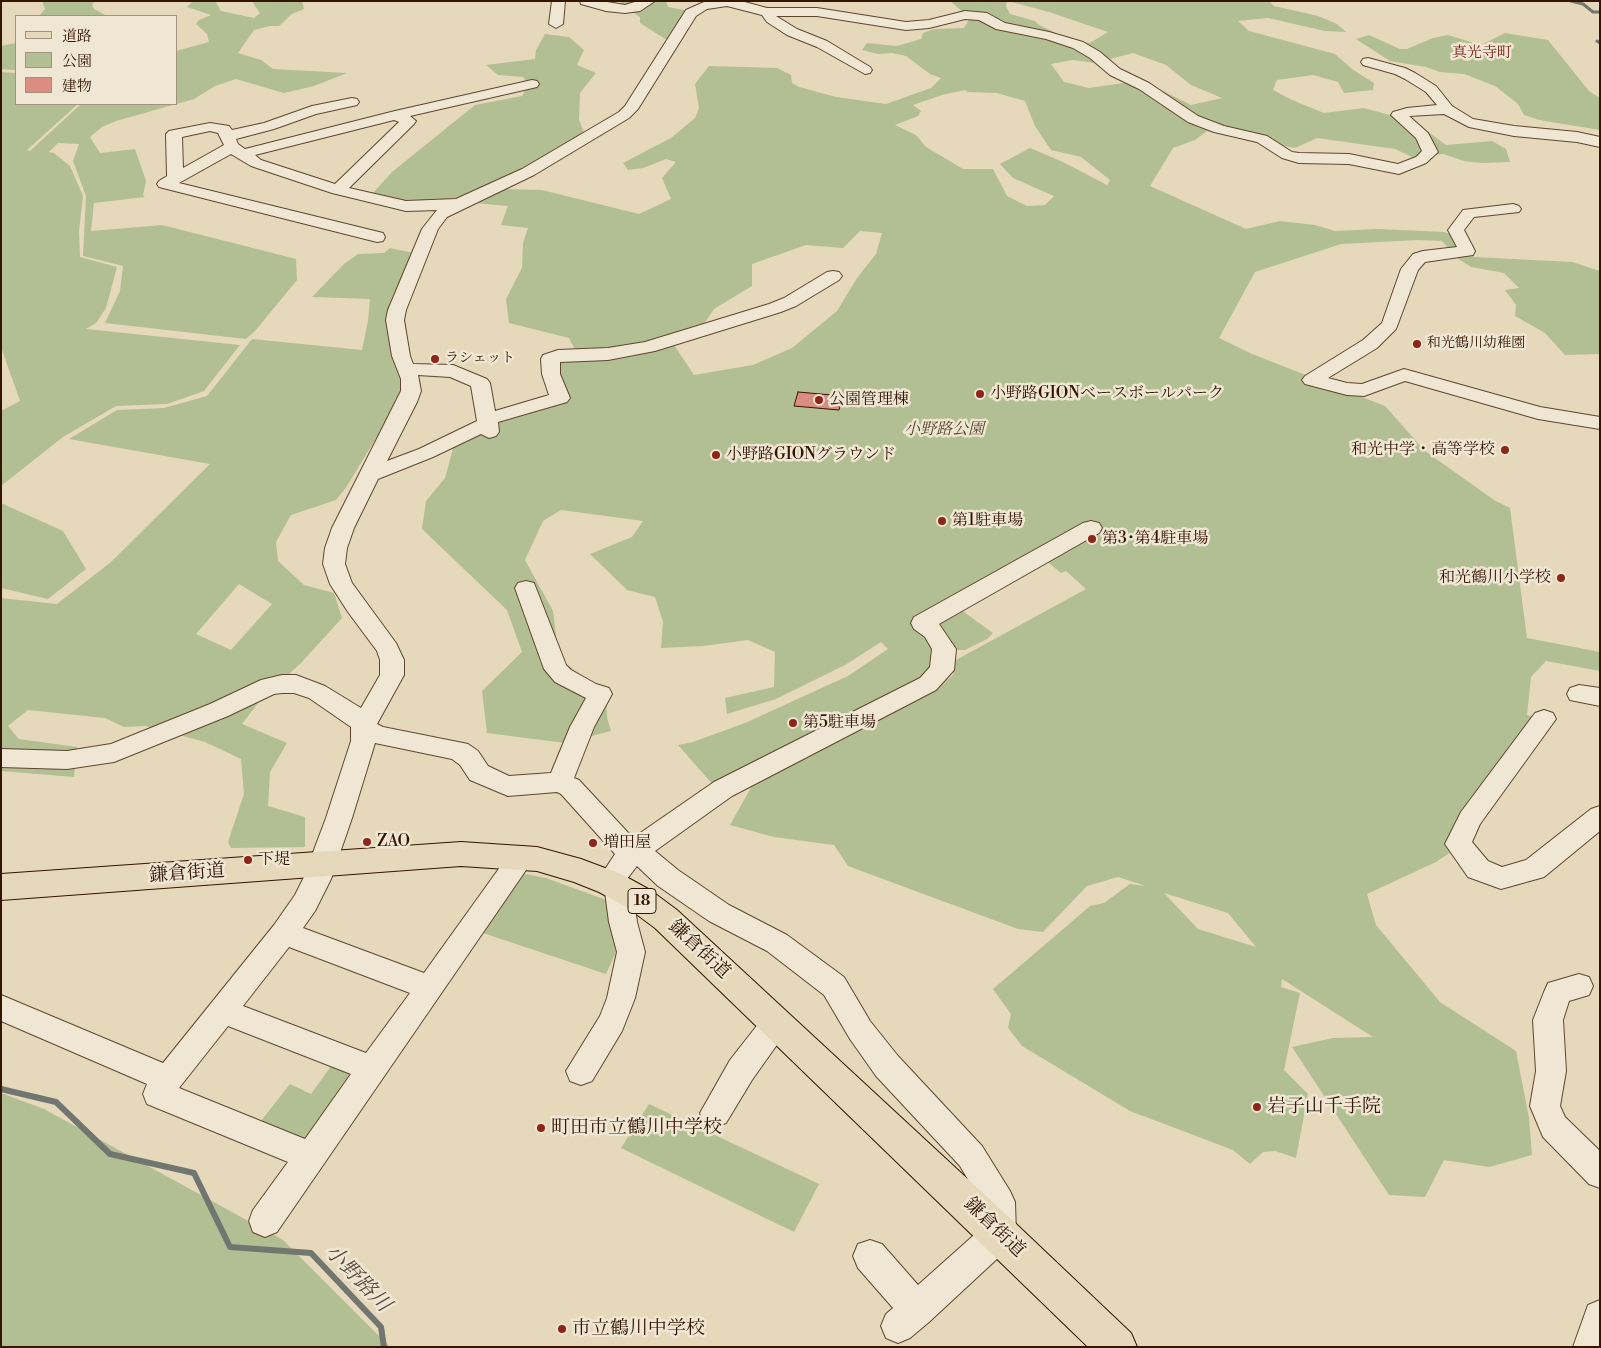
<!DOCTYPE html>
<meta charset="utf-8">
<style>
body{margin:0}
#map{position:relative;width:1601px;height:1348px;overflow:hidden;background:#e6d8bb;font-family:"Libre Bodoni","Noto Serif JP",serif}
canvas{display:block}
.frame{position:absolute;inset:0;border:2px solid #331500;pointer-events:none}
.legend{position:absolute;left:15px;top:15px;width:162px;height:90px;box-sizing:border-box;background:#efe6d3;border:1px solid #a4927f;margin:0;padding:6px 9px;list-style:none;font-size:15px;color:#331500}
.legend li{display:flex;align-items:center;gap:10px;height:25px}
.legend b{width:25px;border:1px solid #a4927f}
</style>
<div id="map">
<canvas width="1601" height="1348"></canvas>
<div class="frame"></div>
<ul class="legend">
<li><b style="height:6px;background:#e6d8bb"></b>道路</li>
<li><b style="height:14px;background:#b2bf92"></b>公園</li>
<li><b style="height:14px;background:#da8d80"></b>建物</li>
</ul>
</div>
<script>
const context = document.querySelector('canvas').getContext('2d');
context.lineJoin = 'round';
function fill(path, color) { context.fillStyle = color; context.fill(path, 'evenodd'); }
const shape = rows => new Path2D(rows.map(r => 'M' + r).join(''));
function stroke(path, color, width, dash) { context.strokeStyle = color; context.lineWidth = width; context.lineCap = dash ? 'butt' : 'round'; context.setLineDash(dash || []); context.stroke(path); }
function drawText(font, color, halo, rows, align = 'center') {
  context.font = font + ' "Libre Bodoni","Noto Serif JP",serif'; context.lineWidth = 5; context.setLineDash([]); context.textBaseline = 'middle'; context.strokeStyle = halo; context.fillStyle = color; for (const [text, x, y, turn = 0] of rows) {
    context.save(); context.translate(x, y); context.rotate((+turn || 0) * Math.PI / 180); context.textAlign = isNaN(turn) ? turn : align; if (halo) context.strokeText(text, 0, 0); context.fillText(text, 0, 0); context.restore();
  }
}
fill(shape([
 [42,1,95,1,92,5,94,9,107,16,119,16,39,16,45,9],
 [193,1,215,1,221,11,254,18,260,13,253,3,255,1,302,1,304,9,292,14,279,26,270,26,254,30,238,53,261,60,273,69,347,73,314,86,284,93,236,79,215,86,194,99,116,121,102,127,90,137,100,153,135,149,146,181,143,195,145,197,94,203,91,231,162,225,296,259,297,280,255,331,246,339,105,323,120,291,123,266,83,256,86,196,73,161,79,144,58,143,49,152,54,153,70,166,83,196,79,231,80,257,117,267,106,308,96,323,86,329,240,345,204,391,167,404,116,406,63,437,1,486,1,411,20,401,1,347,1,72,16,73,16,104,78,104,27,150,30,151,81,104,176,104,176,51,209,42,207,34,196,24,199,20,211,15,187,7],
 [622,1,666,1,668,7,689,11,670,42,640,23,640,17,620,4],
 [950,1,1007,1,1006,6,1010,14,1035,21,1039,25,1069,39,1090,43,1108,32,1049,12,1008,1,1269,1,1274,6,1318,16,1337,24,1346,32,1325,31,1268,18,1238,21,1249,31,1335,54,1352,69,1374,83,1373,90,1344,93,1338,82,1313,75,1277,80,1273,90,1292,100,1324,113,1364,108,1415,122,1446,145,1492,141,1506,149,1510,162,1481,163,1464,161,1443,154,1412,157,1395,149,1317,138,1295,148,1207,131,1195,140,1173,148,1150,186,1246,229,1280,221,1315,225,1335,231,1378,229,1444,232,1459,237,1474,257,1572,262,1600,271,1600,354,1565,355,1545,333,1515,316,1516,305,1505,290,1519,288,1504,273,1471,267,1457,258,1442,241,1418,240,1341,244,1255,272,1219,338,1252,354,1385,406,1425,451,1494,500,1510,508,1527,638,1600,652,1600,671,1546,661,1531,677,1527,715,1544,719,1454,850,1436,862,1367,894,1376,925,1440,1002,1516,1051,1529,1118,1532,1155,1489,1167,1444,1160,1425,1197,1389,1195,1292,1047,1333,1038,1373,1037,1282,979,1281,987,1300,993,1284,1070,1308,1094,1296,1158,1275,1151,1263,1152,1250,1164,1233,1150,1130,1111,1022,1046,1008,1028,1011,1014,993,989,1090,906,1104,903,1130,884,1146,886,1118,877,1087,886,1043,932,1018,929,848,866,834,845,774,837,730,825,753,784,934,691,953,675,956,660,1086,589,1066,571,1061,573,1039,555,950,602,993,633,987,639,965,650,951,650,950,670,723,796,678,745,693,742,745,723,848,676,888,649,881,642,845,665,776,699,727,714,725,698,774,687,775,652,748,640,703,646,661,648,663,622,655,597,627,590,590,554,632,537,643,521,561,510,543,521,525,560,553,611,559,659,606,693,607,718,611,731,565,743,487,733,482,691,522,652,507,610,422,529,426,501,445,478,454,445,515,414,567,401,557,374,556,361,580,359,569,338,509,323,506,299,522,268,523,243,528,228,501,225,508,206,474,203,503,189,542,190,639,214,671,199,662,178,676,162,666,159,643,168,628,170,623,163,671,138,695,118,699,108,695,84,709,66,777,68,791,75,792,83,799,87,836,97,886,104,931,88,941,78,930,74,906,56,892,53,878,54,862,50,867,43,897,46,921,39,923,33,934,29,964,28,970,18],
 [1133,53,1166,65,1191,85,1222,98,1191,105,1159,89,1123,83,1089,88,1064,82,1051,64,1073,60,1095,63],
 [965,90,968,92,997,93,1025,101,1035,126,1051,150,1081,157,1110,180,1107,185,1063,162,1030,148,1000,164,1013,178,1054,196,1045,205,1027,206,1007,196,993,169,963,169,926,147,916,135,895,125,918,116,921,111,913,105,942,95],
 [860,231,882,233,876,254,857,278,837,311,792,348,753,365,694,375,674,345,696,336,714,309,752,286,752,264,806,245,843,248],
 [1164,893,1228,913,1256,947,1198,929],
 [1505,33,1548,40,1589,91,1600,98,1600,130,1539,120,1524,115,1518,104,1495,86,1464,74,1440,72,1426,67,1390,61,1356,39,1369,35,1400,49,1407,49,1433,38,1448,35,1481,45],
 [545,34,569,37,584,50,577,65,596,73,580,93,579,120,585,135,518,172,460,200,422,204,372,194,392,172,475,105,522,96,528,84,523,77,498,75,486,65,535,59,536,50],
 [16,43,16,70,1,69,1,46],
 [390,248,414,253,391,300,399,330,405,390,347,486,336,500,291,515,276,542,278,561,304,585,334,593,342,618,301,663,258,703,242,724,287,743,270,772,268,806,305,817,305,847,231,848,228,842,244,794,241,759,205,742,146,726,124,727,105,718,28,710,8,726,19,739,77,747,74,777,1,771,1,598,57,604,111,562,210,464,69,439,117,410,164,408,207,396,252,339,362,350,368,321,370,299,312,297,344,264,358,254,384,253],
 [239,584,272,604,231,650,196,634],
 [1,503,63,531,86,569,48,599,1,588],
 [525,874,546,878,609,901,616,952,606,974,480,932,507,888],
 [334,1062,357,1071,302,1145,257,1126,290,1084,311,1094],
 [1,1093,44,1109,283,1240,390,1347,1,1347],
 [649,1104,819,1184,794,1232,621,1148]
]), '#b2bf92');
stroke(shape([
 [1571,1,1583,4,1593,12,1600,12],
 [1597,41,1600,43]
]), '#727671', 3);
stroke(shape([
 [1,1089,56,1102,110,1154,194,1173,230,1247,311,1253,381,1327,384,1347]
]), '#727671', 6);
const building = shape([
 [798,392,843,396,839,410,794,406,798,392]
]);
fill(building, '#da8d80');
stroke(building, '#331500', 1);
const minor = shape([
 [552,1,565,1,563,24,556,28,549,24,552,1],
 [580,1,601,1,625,5,638,1,655,1,640,11,625,13,606,11,581,4,580,1],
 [741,1,767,8,817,8,906,22,929,20,965,11,987,13,1005,23,1049,32,1083,42,1100,52,1120,69,1149,83,1198,116,1224,126,1267,136,1292,152,1299,153,1349,154,1398,164,1416,157,1422,151,1416,138,1391,115,1393,112,1407,108,1437,105,1426,92,1405,79,1395,74,1363,65,1361,62,1363,59,1368,58,1405,68,1415,73,1436,86,1452,106,1473,119,1514,126,1577,132,1600,137,1600,147,1577,142,1514,136,1469,127,1444,114,1409,116,1428,133,1438,152,1426,163,1399,174,1349,164,1299,163,1282,158,1257,142,1214,132,1188,122,1139,89,1110,75,1090,58,1073,48,1046,39,996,29,979,20,965,19,929,28,906,30,817,16,776,16,797,29,827,41,870,67,872,70,870,73,865,74,817,47,787,35,767,22,762,15,727,6,707,9,696,16,638,109,629,118,534,175,447,217,438,229,406,310,404,320,410,356,413,364,453,365,487,379,490,383,495,411,549,395,542,374,541,359,543,355,558,350,608,348,645,342,769,304,784,298,827,272,833,271,839,272,842,276,839,280,796,306,781,312,655,351,608,360,560,362,560,374,570,398,567,402,498,422,499,432,496,436,489,438,481,434,433,457,378,479,354,528,347,548,345,564,352,583,396,643,404,660,404,675,377,724,383,727,468,744,478,751,488,766,509,776,551,773,570,727,586,698,555,682,544,669,515,588,518,583,526,581,534,583,566,665,571,670,596,684,609,688,612,694,594,727,574,778,579,780,633,838,714,782,920,678,930,667,932,649,925,637,914,629,911,623,914,617,1083,523,1091,521,1099,523,1102,528,1099,533,939,624,956,649,954,670,936,690,732,796,655,851,678,870,729,905,787,935,844,977,870,1021,898,1056,982,1146,1010,1191,1015,1202,1016,1234,1012,1245,929,1322,910,1338,898,1343,886,1338,881,1326,886,1314,893,1308,858,1268,853,1256,858,1244,870,1240,882,1244,918,1285,983,1227,983,1205,960,1166,876,1076,850,1039,824,995,767,951,709,921,658,886,637,866,627,879,632,887,637,922,645,952,635,998,622,1031,592,1081,581,1085,570,1081,566,1071,600,1016,607,998,617,952,609,922,605,892,600,891,596,883,615,854,561,794,557,792,508,796,470,780,460,765,452,759,375,743,352,818,331,879,315,911,303,928,424,973,513,849,522,846,531,849,535,857,277,1232,265,1237,253,1232,249,1221,253,1210,288,1162,147,1104,143,1094,147,1084,1,1021,1,995,163,1063,274,925,295,895,303,879,326,818,351,741,351,727,309,698,294,693,282,693,274,694,228,716,114,762,67,769,1,767,1,749,67,751,111,744,210,704,261,680,282,675,296,675,325,686,361,708,380,675,380,660,377,651,348,612,330,584,323,564,325,548,332,528,401,391,401,379,392,356,386,320,388,310,422,229,437,210,406,211,332,193,251,166,231,154,179,183,383,233,385,237,383,241,377,242,159,187,157,184,159,181,167,176,166,134,169,131,210,123,229,126,232,130,264,123,312,106,352,98,357,99,359,102,357,105,316,114,274,129,236,139,238,144,245,149,395,111,532,80,537,81,539,84,537,87,410,116,416,121,414,124,349,188,406,201,456,199,522,169,619,112,625,106,686,10,704,2,741,1],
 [394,120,399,122,335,184,261,160,255,155,394,120],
 [210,131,218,133,224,145,183,168,182,137,210,131],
 [418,375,450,377,471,386,477,421,419,449,387,461,417,402,421,391,418,375],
 [289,947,410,993,366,1053,243,1006,289,947],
 [228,1026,351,1074,305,1139,179,1088,228,1026],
 [1513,204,1519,206,1521,209,1519,212,1474,217,1464,230,1475,251,1473,255,1425,262,1418,270,1396,329,1377,348,1328,378,1347,383,1362,384,1404,369,1540,407,1600,417,1600,429,1538,419,1405,381,1364,396,1347,395,1305,384,1302,380,1305,376,1363,340,1382,323,1401,269,1413,254,1423,251,1457,247,1448,230,1463,210,1513,204],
 [1579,685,1600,688,1600,706,1570,700,1567,694,1570,688,1579,685],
 [1544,710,1553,713,1556,719,1480,824,1472,842,1488,861,1502,867,1526,860,1591,809,1600,806,1600,831,1544,877,1501,889,1468,877,1445,844,1461,812,1535,713,1544,710],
 [1579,974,1589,977,1593,986,1589,995,1569,1001,1563,1020,1566,1071,1560,1106,1565,1117,1600,1151,1600,1188,1589,1184,1543,1137,1530,1106,1536,1071,1533,1020,1544,992,1548,983,1579,974],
 [776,1010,786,1014,791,1023,786,1032,752,1080,726,1123,715,1127,704,1123,700,1113,730,1060,766,1014,776,1010],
 [1600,1300,1600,1347,1573,1347,1588,1305,1600,1300]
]);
const major = shape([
 [461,842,537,847,581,859,621,874,650,890,677,910,1013,1221,1131,1333,1137,1347,1088,1347,655,928,628,908,599,892,574,882,537,871,461,866,1,900,1,874,461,842]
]);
stroke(minor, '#60462f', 2);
stroke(major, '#331500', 2);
fill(minor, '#efe6d3');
fill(major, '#e6d8bb');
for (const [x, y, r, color] of [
 [1417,344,5,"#8f2418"],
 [435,359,5,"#8f2418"],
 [980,394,5,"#8f2418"],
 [819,400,5,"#8f2418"],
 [1505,450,5,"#8f2418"],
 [716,455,5,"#8f2418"],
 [942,521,5,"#8f2418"],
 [1092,539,5,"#8f2418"],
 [1561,578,5,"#8f2418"],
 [793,723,5,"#8f2418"],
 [367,842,5,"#8f2418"],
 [593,843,5,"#8f2418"],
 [248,860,5,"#8f2418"],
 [1257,1107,5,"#8f2418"],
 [541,1128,5,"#8f2418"],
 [562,1329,5,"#8f2418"]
]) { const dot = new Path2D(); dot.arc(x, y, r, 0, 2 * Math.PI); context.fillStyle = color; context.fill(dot); stroke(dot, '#efe6d3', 2); }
drawText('14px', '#331500', '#efe6d3', [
 ["和光鶴川幼稚園",1427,344],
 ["ラシェット",445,359]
], 'left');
drawText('15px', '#7a1f14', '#efe6d3', [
 ["真光寺町",1482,53]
]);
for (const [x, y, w] of [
 [642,901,28]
]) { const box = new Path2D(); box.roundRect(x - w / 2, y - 12.5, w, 25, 4); context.fillStyle = '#efe6d3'; context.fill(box); stroke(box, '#331500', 1); }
drawText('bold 15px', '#331500', null, [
 ["18",642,901]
]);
drawText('16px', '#331500', '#efe6d3', [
 ["小野路GIONベースボールパーク",990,394],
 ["公園管理棟",829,400],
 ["和光中学・高等学校",1495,450,"right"],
 ["小野路GIONグラウンド",726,455],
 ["第1駐車場",952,521],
 ["第3･第4駐車場",1102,539],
 ["和光鶴川小学校",1551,578,"right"],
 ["第5駐車場",803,723],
 ["ZAO",377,842],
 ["増田屋",603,843],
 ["下堤",258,860]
], 'left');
drawText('italic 16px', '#59482c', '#efe6d3', [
 ["小野路公園",944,430]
]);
drawText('19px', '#331500', '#efe6d3', [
 ["鎌倉街道",187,874,-4],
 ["鎌倉街道",699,950,43],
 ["鎌倉街道",994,1228,44]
]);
drawText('19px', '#331500', '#efe6d3', [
 ["岩子山千手院",1267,1107],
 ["町田市立鶴川中学校",551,1128],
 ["市立鶴川中学校",572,1329]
], 'left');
drawText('italic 21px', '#584d42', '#efe6d3', [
 ["小野路川",357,1279,46]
]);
</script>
